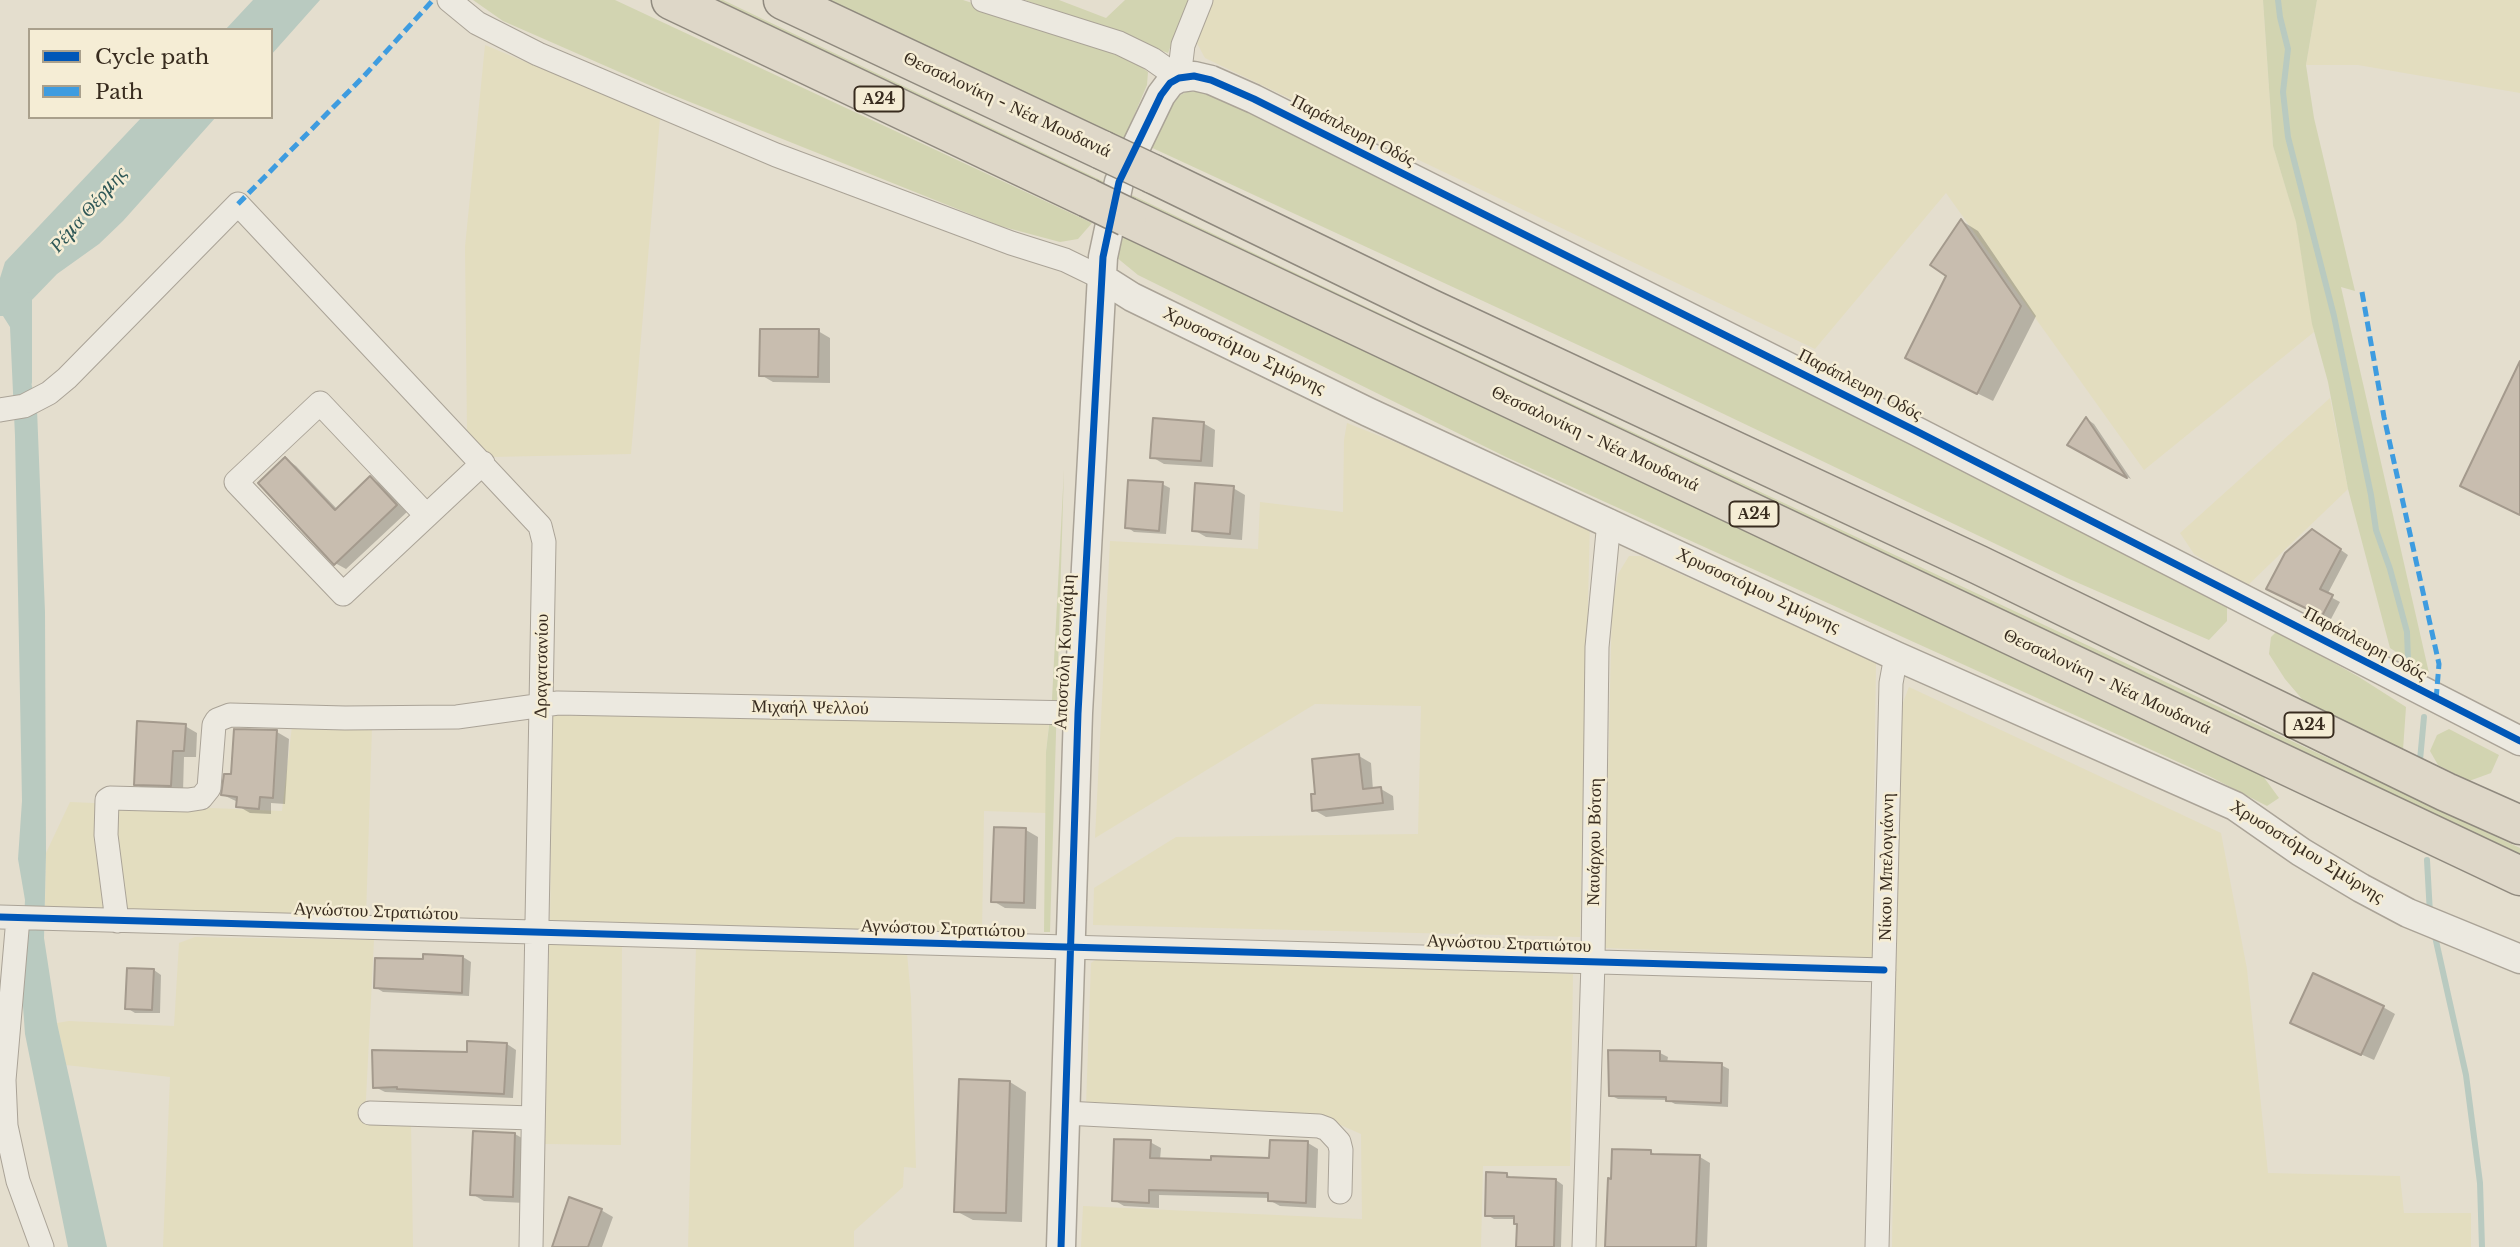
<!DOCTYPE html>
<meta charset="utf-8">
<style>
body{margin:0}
#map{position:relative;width:2520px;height:1247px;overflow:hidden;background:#e4dece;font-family:"Libre Baskerville",serif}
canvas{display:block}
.legend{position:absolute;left:28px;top:28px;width:245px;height:91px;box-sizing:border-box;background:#f5edd5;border:2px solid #a9a08c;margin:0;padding:9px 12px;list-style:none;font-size:21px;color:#382c1f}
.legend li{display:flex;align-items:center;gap:14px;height:35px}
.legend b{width:35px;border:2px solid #a9a08c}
</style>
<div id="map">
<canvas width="2520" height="1247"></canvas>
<ul class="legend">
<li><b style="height:9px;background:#0057b8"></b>Cycle path</li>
<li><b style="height:9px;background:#3e9ce0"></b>Path</li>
</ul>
</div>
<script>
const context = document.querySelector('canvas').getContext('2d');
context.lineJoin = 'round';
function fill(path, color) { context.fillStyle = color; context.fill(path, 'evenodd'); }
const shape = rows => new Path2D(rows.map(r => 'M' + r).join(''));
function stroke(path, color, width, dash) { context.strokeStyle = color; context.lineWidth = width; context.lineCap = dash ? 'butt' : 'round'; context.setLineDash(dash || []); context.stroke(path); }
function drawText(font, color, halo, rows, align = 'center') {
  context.font = font + ' "Libre Baskerville",serif'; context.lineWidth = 5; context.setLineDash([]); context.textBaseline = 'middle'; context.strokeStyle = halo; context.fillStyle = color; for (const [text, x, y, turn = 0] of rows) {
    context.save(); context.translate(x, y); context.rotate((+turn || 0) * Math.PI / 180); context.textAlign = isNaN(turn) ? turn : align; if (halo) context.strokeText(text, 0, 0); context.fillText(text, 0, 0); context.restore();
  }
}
fill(shape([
 [1208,0,2263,0,2273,146,2296,221,2314,332,2144,470,1946,193,1815,349,1205,58,1192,34],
 [2317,0,2520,0,2520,93,2358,65,2306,65],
 [485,45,660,118,631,454,491,457,467,433,465,247],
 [2330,398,2348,489,2247,586,2194,554,2180,533],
 [1347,423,1590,520,1580,937,1093,925,1094,888,1176,837,1418,834,1421,706,1315,704,1095,838,1110,541,1258,549,1260,502,1343,512,1344,440],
 [1629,556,1641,556,1876,663,1872,958,1604,948,1612,604,1618,574],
 [1909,687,2221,833,2247,969,2268,1173,2400,1176,2404,1213,2471,1213,2471,1247,1892,1247,1900,710],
 [553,715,1049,723,1046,752,1046,813,984,811,982,933,550,920],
 [292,726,372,727,366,917,45,907,46,853,70,802,282,811],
 [195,937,374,940,365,1119,411,1121,413,1247,163,1247,170,1077,66,1065,57,1023,69,1021,174,1026,179,943],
 [549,943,622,945,621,1145,545,1144],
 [696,947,907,953,911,998,916,1168,904,1167,903,1187,854,1231,854,1247,688,1247],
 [1098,958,1573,974,1570,1166,1483,1166,1481,1247,1081,1247,1083,1206,1362,1219,1361,1134,1320,1116,1086,1106,1091,963]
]), '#e3ddbf');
fill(shape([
 [473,0,615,0,1092,223,1078,239,1060,242,1000,226,665,92,503,21],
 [695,0,723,0,1417,331,2520,848,2520,861],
 [828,0,963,0,1049,28,1136,63,1148,72,1147,85,1124,139],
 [1025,0,1059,0,1106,18,1125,0,1189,0,1168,53],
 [2263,0,2317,0,2306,65,2314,118,2355,291,2341,287,2429,673,2390,648,2348,489,2328,382,2312,324,2296,222,2273,146],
 [1203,91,1399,180,2227,596,2227,621,2209,640,2067,578,1617,363,1146,145,1172,100,1186,92],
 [1113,230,2260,772,2279,798,2267,806,2209,776,1506,457,1138,275,1116,257],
 [1064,469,1050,932,1044,932,1046,752,1052,699],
 [2275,633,2281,633,2359,677,2406,707,2403,750,2314,707,2302,699,2285,679,2269,654,2271,637],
 [2449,729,2499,755,2491,773,2469,781,2438,765,2430,751,2437,735]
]), '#d2d4b1');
fill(shape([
 [253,0,320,0,271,55,271,30,225,30],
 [142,117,216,117,123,221,99,244,57,274,29,303,27,364,37,409,45,612,46,853,44,938,57,1023,107,1247,68,1247,25,1034,21,978,25,900,18,859,22,801,15,436,10,327,3,316,0,316,0,278,5,262]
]), '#b9cac0');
fill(shape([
 [1962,221,1978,231,2036,316,1993,401,1924,367],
 [818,331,830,338,830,383,773,382,761,375],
 [2087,419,2094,424,2131,479,2077,449],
 [1203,423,1215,430,1213,467,1164,464,1152,457],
 [286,459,296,466,338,510,370,478,381,484,407,512,346,569,335,563],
 [1162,484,1170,488,1166,534,1134,532,1127,527],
 [1233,488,1245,495,1242,540,1206,537,1194,530],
 [2321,536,2348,555,2327,595,2340,602,2331,619,2277,593],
 [185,726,197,733,196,757,184,757,183,792,148,791,135,784],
 [277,732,289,739,285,804,271,803,271,814,250,813,238,806,238,802,223,795],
 [1359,756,1371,763,1373,790,1381,789,1393,796,1394,810,1326,817,1314,810,1317,795],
 [1026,830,1038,837,1036,909,1005,908,993,901],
 [463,957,471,962,469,996,383,992,375,987,424,960],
 [154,970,161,975,160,1013,135,1013,127,1008],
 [2383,1007,2395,1014,2374,1060,2304,1029],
 [507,1044,516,1050,513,1098,385,1092,375,1087,468,1054],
 [1660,1053,1668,1057,1667,1063,1721,1065,1729,1069,1728,1107,1675,1104,1668,1100,1618,1099,1610,1095],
 [1010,1082,1026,1092,1022,1222,973,1220,956,1211],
 [515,1134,527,1141,525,1203,484,1201,472,1194],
 [1150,1142,1161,1148,1160,1160,1213,1162,1271,1159,1308,1143,1318,1149,1316,1208,1280,1206,1269,1200,1270,1198,1159,1195,1159,1208,1124,1206,1114,1200],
 [1651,1152,1658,1156,1700,1157,1710,1163,1707,1247,1606,1247,1612,1180],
 [1507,1175,1515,1179,1556,1180,1563,1185,1561,1247,1518,1247,1518,1224,1516,1219,1494,1219,1487,1215],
 [601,1210,613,1217,602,1247,556,1247]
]), '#0003');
stroke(shape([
 [2278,0,2280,17,2288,49,2283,92,2288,137,2334,316,2371,495,2376,530,2390,569,2407,632,2408,659,2418,677],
 [29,295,29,382],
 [2420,760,2424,717],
 [2427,860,2430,914],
 [2434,932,2466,1075,2480,1183,2482,1247]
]), '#b9cac0', 6);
const building = shape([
 [1961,219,2021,306,1977,394,1905,358,1946,276,1930,265,1961,219],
 [760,329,819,329,818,377,759,376,760,329],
 [2520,361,2520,515,2460,486,2520,361],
 [2086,417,2127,478,2067,445,2086,417],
 [1153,418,1204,422,1201,461,1150,458,1153,418],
 [285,457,335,510,370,476,397,505,334,565,258,483,285,457],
 [1128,480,1163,482,1159,531,1125,528,1128,480],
 [1195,483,1234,486,1230,534,1192,531,1195,483],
 [2312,529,2341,549,2320,589,2333,595,2322,616,2266,589,2285,553,2312,529],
 [137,721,186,724,184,751,173,751,171,786,134,785,137,721],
 [234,729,277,730,273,798,260,797,259,809,236,807,237,797,221,795,224,774,231,774,234,729],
 [1359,754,1363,789,1381,787,1383,803,1312,811,1311,794,1315,794,1312,759,1359,754],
 [994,827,1026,828,1024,903,991,902,994,827],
 [423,954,463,956,462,993,374,988,375,958,423,959,423,954],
 [127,968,154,969,152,1010,125,1009,127,968],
 [2313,973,2384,1006,2361,1055,2290,1023,2313,973],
 [467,1041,507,1043,504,1094,397,1089,397,1087,373,1088,372,1050,467,1052,467,1041],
 [1608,1050,1660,1051,1660,1061,1722,1063,1721,1103,1666,1101,1666,1097,1609,1096,1608,1050],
 [959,1079,1010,1081,1006,1213,954,1212,959,1079],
 [473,1131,515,1133,513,1197,470,1195,473,1131],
 [1114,1139,1151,1140,1150,1158,1211,1160,1211,1156,1269,1158,1270,1140,1308,1141,1306,1203,1268,1201,1268,1193,1149,1190,1149,1203,1112,1201,1114,1139],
 [1612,1149,1651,1150,1651,1154,1700,1155,1696,1247,1605,1247,1608,1178,1611,1179,1612,1149],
 [1486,1172,1507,1173,1507,1177,1556,1179,1554,1247,1516,1247,1517,1224,1514,1224,1514,1216,1485,1216,1486,1172],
 [569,1197,602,1209,588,1247,552,1247,569,1197]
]);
fill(building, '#c8bdaf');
stroke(building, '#a49a8d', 2);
const minor = shape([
 [449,0,477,23,538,54,776,155,1011,243,1065,260,1102,278],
 [983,0,1119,43,1152,59,1179,78,1183,45,1201,0],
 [0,410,24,406,49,393,67,378,238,204,540,526,544,542,531,1247],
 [426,515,320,403,236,482,343,594,483,463],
 [0,917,1884,970],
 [18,918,4,1080,6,1126,18,1181,42,1247],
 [117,921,106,835,107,800,110,798,188,800,201,798,209,788,214,725,217,720,230,715,345,718,457,717,558,703,1078,713],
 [370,1113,533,1118],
 [1065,1113,1319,1126,1327,1129,1339,1142,1341,1150,1340,1192],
 [1584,1247,1593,962,1597,647,1609,521],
 [1877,1247,1891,683,1896,656]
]);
const tertiary = shape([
 [1102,278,1132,297,1368,412,1896,656,2235,806,2301,852,2361,888,2408,913,2520,959],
 [1061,1247,1078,713,1103,257,1119,182,1161,95,1170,83,1179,78,1194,76,1211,80,1254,99,1918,432,2520,741]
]);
const trunk = shape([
 [671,0,1088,198],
 [783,0,1102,150],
 [1153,174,1429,308,1979,565,2446,792,2520,825],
 [1127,217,2520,876]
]);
stroke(minor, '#aaa397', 25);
stroke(tertiary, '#aaa397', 31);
stroke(trunk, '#8f897e', 41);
stroke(minor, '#ece9e0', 23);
stroke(tertiary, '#ece9e0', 28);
stroke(trunk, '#ded7c8', 38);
const trunkBridge = shape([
 [1102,150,1153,174],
 [1088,198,1127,217]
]);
stroke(trunkBridge, '#8f897e', 41, []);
stroke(trunkBridge, '#ded7c8', 38);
stroke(shape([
 [238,204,364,76,433,0],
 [2362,292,2384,417,2439,664,2436,700]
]), '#3e9ce0', 5, [10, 5]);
stroke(shape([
 [0,917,1884,970],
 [1061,1247,1078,713,1103,257,1119,182,1161,95,1170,83,1179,78,1194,76,1211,80,1254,99,1918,432,2520,741]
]), '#0057b8', 7);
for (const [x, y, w] of [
 [879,99,49],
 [1754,514,49],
 [2309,725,49]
]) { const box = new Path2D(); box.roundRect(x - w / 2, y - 12.5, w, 25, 5); context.fillStyle = '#f5edd5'; context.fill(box); stroke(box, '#382c1f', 2); }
drawText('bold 16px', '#382c1f', null, [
 ["Α24",879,99],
 ["Α24",1754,514],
 ["Α24",2309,725]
]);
drawText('18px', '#382c1f', '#f5edd5', [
 ["Θεσσαλονίκη - Νέα Μουδανιά",1007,105,25],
 ["Παράπλευρη Οδός",1353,131,27],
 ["Χρυσοστόμου Σμύρνης",1244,351,26],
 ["Παράπλευρη Οδός",1860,385,27],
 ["Θεσσαλονίκη - Νέα Μουδανιά",1595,439,25],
 ["Χρυσοστόμου Σμύρνης",1758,591,25],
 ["Παράπλευρη Οδός",2365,644,28],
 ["Αποστόλη Κουγιάμη",1065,652,-87],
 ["Δραγατσανίου",542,666,-89],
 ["Θεσσαλονίκη - Νέα Μουδανιά",2107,682,25],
 ["Μιχαήλ Ψελλού",810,708,1],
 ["Ναυάρχου Βότση",1595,842,-89],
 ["Χρυσοστόμου Σμύρνης",2307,852,32],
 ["Νίκου Μπελογιάννη",1887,867,-89],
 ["Αγνώστου Στρατιώτου",376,912,2],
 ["Αγνώστου Στρατιώτου",943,929,2],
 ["Αγνώστου Στρατιώτου",1509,944,2]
]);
drawText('italic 19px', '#2f5857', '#f5edd5', [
 ["Ρέμα Θέρμης",89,210,-49]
]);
</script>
